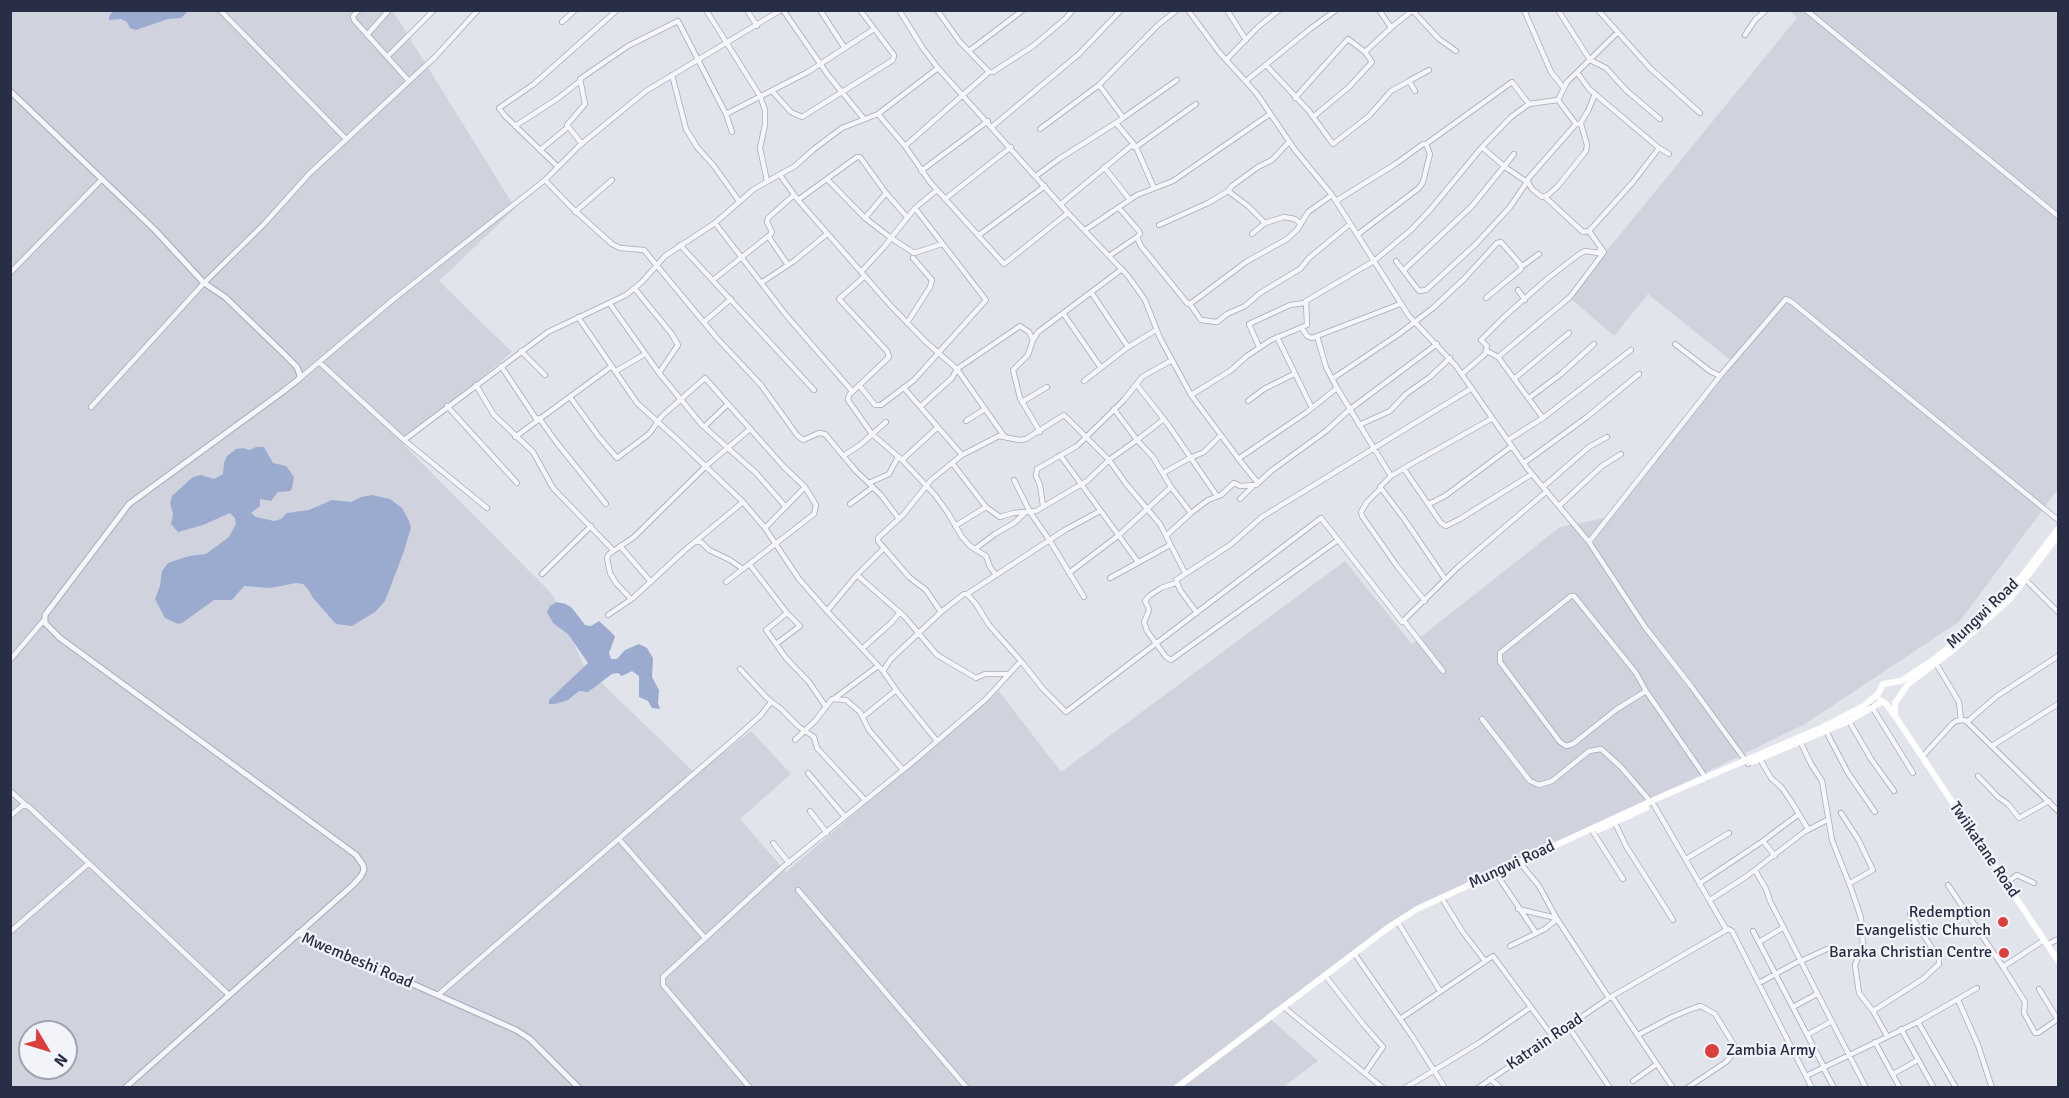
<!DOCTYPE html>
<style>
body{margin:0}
#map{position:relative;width:2069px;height:1098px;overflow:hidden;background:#e2e4ec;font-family:Signika,sans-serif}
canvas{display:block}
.frame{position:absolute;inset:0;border:12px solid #282e46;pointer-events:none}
.north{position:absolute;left:18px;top:1020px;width:60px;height:60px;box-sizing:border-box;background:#f2f4f9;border:2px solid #a1a5b1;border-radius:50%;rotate:128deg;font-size:16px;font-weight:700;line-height:24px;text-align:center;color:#282e46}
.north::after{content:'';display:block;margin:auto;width:21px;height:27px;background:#dc3e3c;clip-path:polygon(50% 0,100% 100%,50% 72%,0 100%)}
</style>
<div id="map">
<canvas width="2069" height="1098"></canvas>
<div class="frame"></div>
<div class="north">N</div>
</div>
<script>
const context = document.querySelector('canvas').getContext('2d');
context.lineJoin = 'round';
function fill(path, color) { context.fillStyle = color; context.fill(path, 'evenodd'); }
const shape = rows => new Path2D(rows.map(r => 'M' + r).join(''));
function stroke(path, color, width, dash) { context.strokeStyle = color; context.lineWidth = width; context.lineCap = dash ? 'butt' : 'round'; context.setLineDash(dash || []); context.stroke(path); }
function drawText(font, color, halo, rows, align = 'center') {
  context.font = font + ' Signika,sans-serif'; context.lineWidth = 4.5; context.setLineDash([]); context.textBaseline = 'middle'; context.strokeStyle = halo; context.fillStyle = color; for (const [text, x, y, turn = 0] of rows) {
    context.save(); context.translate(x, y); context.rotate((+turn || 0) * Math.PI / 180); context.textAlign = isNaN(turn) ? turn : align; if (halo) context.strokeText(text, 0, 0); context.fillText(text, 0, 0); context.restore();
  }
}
fill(shape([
 [10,11,393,11,515,208,439,281,512,352,403,444,553,595,584,666,696,774,751,731,791,774,740,819,786,872,999,691,1061,772,1345,561,1412,644,1560,527,1610,517,1734,363,1648,294,1614,336,1569,297,1797,18,1790,11,2058,11,2058,489,1960,621,1805,724,1678,786,1435,898,1266,1015,1318,1061,1283,1087,11,1087],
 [30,1032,66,1032,66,1068,30,1068]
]), '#d0d3de');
fill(shape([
 [113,11,113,10,188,11,181,18,168,19,136,30,130,28,127,22,121,19,109,20,109,17],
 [256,447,264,447,273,463,286,466,294,477,292,488,290,491,278,492,271,501,260,499,260,506,251,513,256,517,274,521,281,519,287,513,309,510,332,500,351,502,361,497,372,495,390,499,402,508,409,521,411,528,403,554,385,601,375,612,352,626,336,624,313,598,308,589,303,584,296,583,270,588,244,586,232,600,214,600,182,623,178,624,165,618,155,599,160,586,162,571,168,563,189,556,206,554,229,537,236,524,235,518,230,513,203,525,178,532,171,524,173,514,170,503,172,496,193,477,201,475,214,479,223,474,224,463,227,456,236,449,243,448,250,450],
 [557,602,566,604,572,608,585,625,591,626,599,621,613,634,615,637,609,653,611,659,617,659,625,650,639,644,647,648,653,658,652,677,659,690,658,703,660,709,652,708,648,701,639,697,639,676,632,671,622,676,618,673,612,674,588,692,579,691,568,700,555,704,549,704,549,700,588,663,568,634,553,623,547,612,550,606]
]), '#9aabcf');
const minor = shape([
 [220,10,345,138],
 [359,10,353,16,354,20,409,81],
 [706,10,760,96,765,110,765,125,760,148,767,181],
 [747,10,757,26],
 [783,10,828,75,864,119],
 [820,10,844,47],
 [899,10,922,47,938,68,1068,213,1128,276,1145,300,1160,338,1191,395,1241,462,1258,483],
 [937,10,960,42,989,72],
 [1188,10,1219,52,1257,94,1295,150,1332,195,1409,316,1456,366,1527,468,1589,542,1645,627,1691,686,1748,764],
 [1227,10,1246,40],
 [1379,10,1390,26,1393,26],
 [1524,10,1551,72,1563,87],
 [1558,10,1590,60,1606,68,1626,90,1660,119],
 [1598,10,1650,68,1700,113],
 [1806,10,2058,216],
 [1413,11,1439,39,1456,51],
 [562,22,575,10],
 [367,35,389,10],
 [1745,35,1755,20,1766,10],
 [969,51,1023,10],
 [1365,52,1393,26,1413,10],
 [388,56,434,10],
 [1226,60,1258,27,1279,10],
 [1266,65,1309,111,1333,144,1369,116,1391,91,1409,81,1415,91],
 [1577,72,1589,89,1659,148,1669,154],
 [672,75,686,129,697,147,714,166,739,201],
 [1246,81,1310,29,1336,10],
 [1409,81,1429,70],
 [772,91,791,112,802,117,893,60,894,55,860,10],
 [1295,98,1348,39,1365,52,1372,62,1349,87,1313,117],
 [1558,100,1576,124,1581,124,1587,145,1586,151,1558,186,1548,195,1542,197,1532,189,1527,180,1576,124],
 [1558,100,1567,82,1617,33],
 [726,114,732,132],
 [878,114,905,146,930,182,1004,264,1068,213],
 [1123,118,1177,80],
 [1116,123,1136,147,1196,104],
 [1580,124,1588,111,1595,94],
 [515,126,557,99,580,81],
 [993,126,1079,54,1121,10],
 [1040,129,1099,85,1158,25,1177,10],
 [582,144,567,125,585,104,580,79,628,46,678,21,726,114,808,72,874,29],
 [1426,144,1512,82,1529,104],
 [905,146,989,72,993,72,1033,46,1065,19,1073,10],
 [540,150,568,127],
 [558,167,505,116,499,108,534,84,617,10],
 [1104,167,1130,200],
 [921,171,988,121],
 [780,175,798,200,891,306,926,342,957,369,952,378,921,406],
 [1036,176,1059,159,1122,119,1122,116,1099,85],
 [827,179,865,218,891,238,915,208,986,300,914,380,881,405,875,405,859,385],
 [545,180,572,208,612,244,620,248,644,250,716,337,761,385,797,435,803,440,819,433,825,434,856,471,881,495,899,519],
 [1232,186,1258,167,1272,160,1289,142],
 [1228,191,1248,206,1265,223],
 [1545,197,1583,232,1589,231,1633,182,1659,148],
 [945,199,1011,147],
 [798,200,857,157,860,157,886,193,907,217],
 [1336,201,1397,163,1423,144,1426,144,1430,154,1423,182,1419,188,1357,235],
 [1062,203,1131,146,1136,147,1154,188],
 [915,208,937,190],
 [1119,208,1139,231,1140,234,1137,237,1141,246,1187,303,1190,304,1246,262,1287,239,1297,230,1308,212,1332,195],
 [575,212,612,180],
 [865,218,886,193],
 [715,223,786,315,852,391],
 [1159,225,1208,203,1228,191,1232,186],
 [1085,230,1137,195,1173,181,1270,114],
 [1252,234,1265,223,1284,217,1295,219,1301,224],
 [979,235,1045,186],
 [768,236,788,265],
 [680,245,814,390],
 [1109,256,1137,237],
 [1396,261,1419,291,1426,290,1476,244,1510,207,1527,182,1505,167,1482,147],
 [1521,267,1539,254],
 [1404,270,1472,206,1514,154],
 [861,272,884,247,891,238,914,253,942,244],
 [10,273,102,179],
 [865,276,839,299,887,351,889,357,849,395,848,400,872,434,902,460,935,495,948,513,962,537,970,546,986,556,990,567,996,575],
 [713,280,771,234,772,232,767,222,768,218,794,195],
 [761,283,794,261,827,234],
 [635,289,671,333,678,345,659,373],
 [1518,290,1525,300],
 [1091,292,1128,347],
 [610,304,659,373,702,425,756,473,785,506],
 [1190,304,1201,320,1217,322,1227,314,1245,306,1260,293,1300,269,1309,258,1350,224],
 [1063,313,1101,368],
 [578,317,637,403,680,442,743,502,765,528,799,579,827,611,857,575,884,548],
 [704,322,731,299],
 [907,323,930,287,932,280,913,258],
 [1302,328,1307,336,1312,338,1400,304],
 [1317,336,1326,367,1337,388,1391,476],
 [1277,337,1312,408],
 [1675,344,1710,371,1720,376],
 [1259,347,1249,324,1290,305,1305,303],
 [521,351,545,375],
 [1487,351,1498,357,1543,418],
 [1498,357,1570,297,1604,252,1589,231],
 [319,362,404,440,487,508],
 [501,366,537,420],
 [616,371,645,354],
 [1462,374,1485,354,1487,346,1481,340,1504,317,1547,279,1578,255,1585,251,1598,253,1601,248],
 [299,379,395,298,545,180,580,145,646,91,781,10],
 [1332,379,1399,334,1433,308,1464,279,1497,243,1501,242,1521,265,1521,269,1486,298],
 [1514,379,1569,333],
 [1084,381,1128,347,1156,330],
 [476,385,494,415,533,452,553,488,613,550],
 [1137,385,1169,426,1217,496],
 [904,388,962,455],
 [1191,395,1230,371,1247,356,1271,340,1307,325,1306,301,1374,261,1411,230,1430,210,1482,147,1511,117,1529,104,1558,100],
 [570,397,599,437,617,458,649,434,662,416,705,378,784,467,805,487,816,505,814,514,726,582],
 [1529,398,1561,374,1594,344],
 [1248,401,1264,389,1294,374],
 [1022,402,1047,387],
 [447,406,517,483],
 [91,407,204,283,264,224,310,173,435,57,478,10],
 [1114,409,1137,440,1164,419],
 [539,418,557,443,606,504],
 [966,421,985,409],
 [1359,425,1390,411,1406,394,1430,377,1450,358],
 [704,427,728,404],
 [1040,432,1020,398,1013,370,1028,355,1033,340,1038,332,1122,269],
 [1004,436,957,369,1020,326,1029,332,1033,340],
 [515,437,612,366],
 [404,440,548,332,626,295,642,282,665,256,715,223,754,189,795,166,814,149,842,128,878,114,938,68],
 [1508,440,1543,418,1631,350],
 [1060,455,1138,562],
 [843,456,860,445,886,422],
 [1238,459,1307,412,1337,388],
 [902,460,938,427],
 [1524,463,1587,417,1639,374],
 [953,464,986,507,1000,517,1013,513,1036,511,1087,481,1109,460,1137,440,1153,457,1171,487,1191,513],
 [1404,469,1441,523,1446,526,1460,519,1532,474],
 [1163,473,1190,458,1204,452,1221,435],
 [1014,480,1030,512,1050,541,1084,597],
 [869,483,889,474,898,457],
 [1543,487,1589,447,1607,437],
 [1380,489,1367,502,1361,512,1362,516,1397,566,1425,601],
 [1240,499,1253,486],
 [850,504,873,487],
 [1429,504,1445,496,1512,446],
 [1043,506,1040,485,1036,476,1037,469,1077,446,1124,400,1142,377,1172,360],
 [1559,506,1602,466,1621,454],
 [955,526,986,507],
 [765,528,805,487],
 [1167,535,1191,513,1208,500,1221,495,1234,483,1240,486,1256,485,1271,471,1326,431,1349,410,1437,344],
 [695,542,701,542,709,550,730,560,743,569],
 [1589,542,1720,376,1786,299,1793,303,2058,520],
 [620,546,651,582],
 [975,549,995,534,1014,523,1025,513],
 [750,565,787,613,800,626,776,644],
 [1069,573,1119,535,1171,487],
 [542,574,591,526],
 [857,575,905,617,937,655,976,678,985,674,1008,674],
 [1110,578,1170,545],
 [1445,579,1405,520,1380,487,1391,476,1413,463,1491,419],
 [2026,580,2058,612],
 [1176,583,1161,588,1149,596,1145,601,1149,609,1148,613,1144,622,1147,631,1166,657,1171,660,1338,540],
 [967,594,1065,530,1100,511],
 [631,599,616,583,610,573,607,558,609,554,634,537,706,466,750,429],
 [827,611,883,671,899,694,937,741],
 [941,612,926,590,909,577,878,541,878,538,903,515,931,480,962,455,999,436,1019,440,1026,439,1064,415,1109,460,1127,485,1160,524,1185,573],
 [787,613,766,630,786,658,809,682,826,707],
 [1197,613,1180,590,1176,580,1230,545,1262,517,1472,388],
 [608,615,633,598,685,550,743,502],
 [1404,621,1443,671],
 [863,648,892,622,900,612],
 [10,660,44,620],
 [1934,660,1959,702,1961,720],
 [740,669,767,698,781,709,799,727,814,737,817,748,865,800],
 [883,671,891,659,941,612,964,594,967,594,976,604,989,625,1021,661,1043,689,1066,712,1321,518,1402,622,1458,567,1547,491],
 [1646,691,1617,709,1573,744,1566,746,1560,742,1500,662,1500,653,1571,596,1574,596,1636,673,1646,691,1706,778],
 [835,698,878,666],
 [1872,707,1913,773],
 [863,717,896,690],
 [1482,719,1530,781,1539,785,1552,781,1589,751,1601,749,1621,767,1651,802],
 [1849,721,1871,759,1894,791],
 [1967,722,1997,696,2058,656],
 [1826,731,1848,773,1875,812],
 [795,740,815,721,832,699,846,700,860,712,869,730,903,770],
 [1800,741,1811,764,1822,781,1832,840,1852,891,1861,918,1863,946,1855,965,1859,993,1873,1011,1887,1036],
 [1992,746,2058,704],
 [1922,757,1952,724,1956,721,1965,720,2058,811],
 [1760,759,1771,778,1782,788,1791,801,1808,829],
 [808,773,845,817],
 [1978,776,1998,797,2008,804,2019,818,2049,801],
 [10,791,26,805],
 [1654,805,1726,929],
 [810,811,827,833],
 [1841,813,1858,839,1873,870,1850,883],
 [10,816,22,806,28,806,229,995],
 [1615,823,1626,846,1673,920],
 [1593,832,1623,879],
 [619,839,705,938],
 [1763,841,1799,814],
 [773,843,789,863],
 [1686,859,1729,833],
 [1521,864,1539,886,1557,919,1609,998],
 [1755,870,1766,889,1770,901,1866,1088],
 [1497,875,1536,933],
 [1700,883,1763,841,1775,856],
 [2006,883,2017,875,2034,883],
 [1948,885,2003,967,2044,940],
 [798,890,967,1088],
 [1443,900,1462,931,1485,961],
 [1710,900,1747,876,1804,832,1827,820],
 [1518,909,1556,918],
 [1399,924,1440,991],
 [1753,931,1824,1067],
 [10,932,88,864],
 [1759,942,1784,927],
 [2047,945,2058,939],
 [1510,946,1545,929,1557,919],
 [1356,956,1412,1036,1445,1088],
 [1801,961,1827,949],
 [2003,967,2025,1002,2024,1013,2035,1033,2038,1033,2058,1019],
 [1327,978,1363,1024,1383,1047,1365,1073],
 [1759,983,1801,960],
 [2039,989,2058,1020],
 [438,995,740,734,761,715,771,702],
 [1612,997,1673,1088],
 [1958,1000,1978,1045,1992,1088],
 [1793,1007,1817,994],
 [1286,1009,1383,1088],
 [1873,1011,1923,979,1939,964,1939,959,1910,914],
 [1400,1019,1493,956,1553,1037],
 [1918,1022,1956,1088],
 [1568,1026,1610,1088],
 [1901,1029,1934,1088],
 [1638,1035,1672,1017,1694,1008,1701,1006,1715,1014,1734,1045,1735,1051,1726,1062,1687,1088],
 [1807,1035,1832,1021],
 [1875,1042,1900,1088],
 [1823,1067,1834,1088],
 [1893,1074,1918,1060],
 [1806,1076,1918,1022,1977,988],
 [1490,1079,1501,1088],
 [1633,1081,1657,1064],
 [750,1088,663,985,663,977,783,867,914,761,986,699,1021,661],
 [1405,1088,1479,1043,1531,1007],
 [1478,1088,1609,998,1728,929,1732,931,1812,1088]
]);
const tertiary = shape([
 [10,91,155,230,204,283,225,297,282,352,297,367,300,375,299,379,281,393,129,504,45,615,45,623,60,638,356,855,363,865,364,870,361,876,353,885,125,1088],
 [298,933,516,1030,530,1039,579,1088]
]);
stroke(minor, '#a6aab7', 6);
stroke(tertiary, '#a6aab7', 7);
stroke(minor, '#f5f6fa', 4.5);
stroke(tertiary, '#f5f6fa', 5);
stroke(shape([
 [1880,700,1886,704,1895,716,2058,961],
 [1895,715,1895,703,1908,684,1953,650,2010,599,2058,536],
 [1752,762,1849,721,1882,702],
 [1598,830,1646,808],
 [1176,1088,1389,927,1417,909,1656,799,1823,727,1862,707,1878,694,1883,684,1901,681,1933,660,1967,632,2022,576,2058,529]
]), '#fff', 6);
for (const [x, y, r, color] of [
 [2003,922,6,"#dc3e3c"],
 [2004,953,6,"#dc3e3c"],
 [1712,1051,8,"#dc3e3c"]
]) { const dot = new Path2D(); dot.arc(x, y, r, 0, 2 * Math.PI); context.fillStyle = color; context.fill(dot); stroke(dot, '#f2f4f9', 2); }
drawText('16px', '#282e46', '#f2f4f9', [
 ["Mungwi Road",1983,614,-44],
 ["Twiikatane Road",1984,850,56],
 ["Mungwi Road",1512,865,-25],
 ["Mwembeshi Road",357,961,23],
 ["Katrain Road",1545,1042,-34]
]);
drawText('16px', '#282e46', '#f2f4f9', [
 ["Redemption",1991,913],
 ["Evangelistic Church",1991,931],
 ["Baraka Christian Centre",1992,953],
 ["Zambia Army",1726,1051,"left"]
], 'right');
</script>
